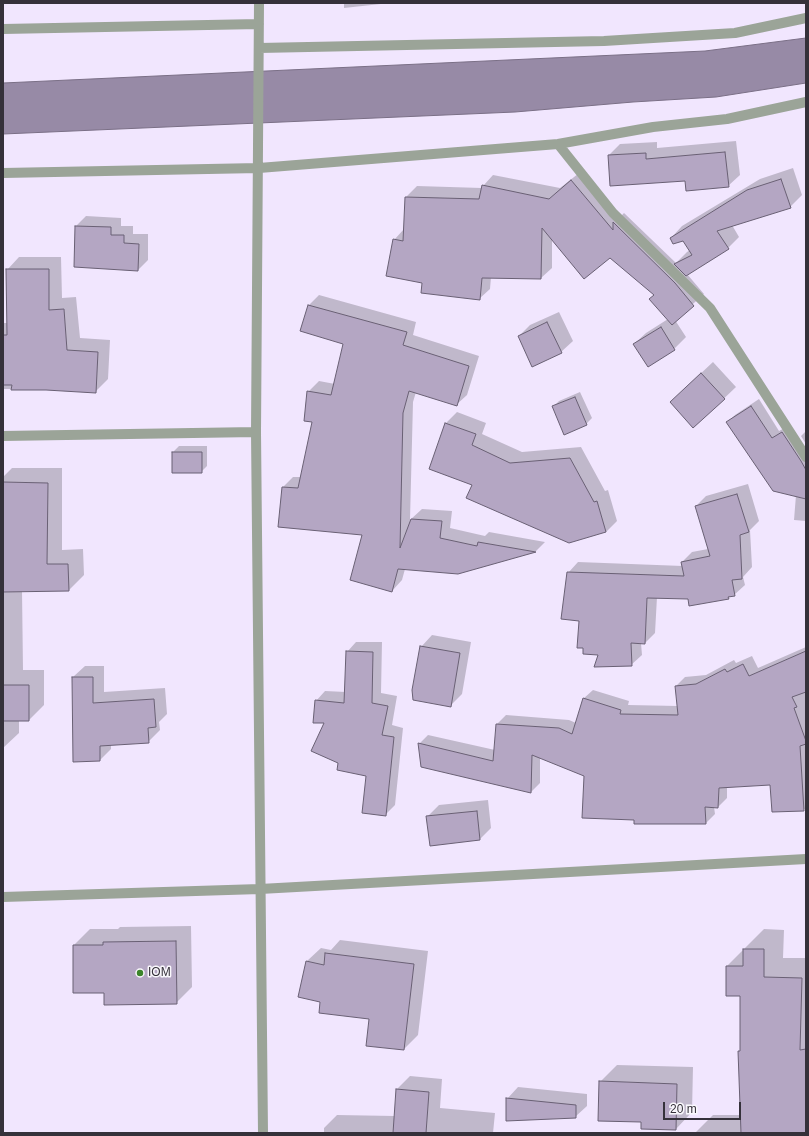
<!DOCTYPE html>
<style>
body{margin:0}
#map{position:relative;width:809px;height:1136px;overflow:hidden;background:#f1e6fe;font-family:Helvetica,sans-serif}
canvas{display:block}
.frame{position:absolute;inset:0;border:4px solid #35313a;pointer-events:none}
.scale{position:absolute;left:663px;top:1102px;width:78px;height:18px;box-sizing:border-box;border:2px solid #35313a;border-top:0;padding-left:5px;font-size:12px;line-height:14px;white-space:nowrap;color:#35313a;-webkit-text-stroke:3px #faf8fd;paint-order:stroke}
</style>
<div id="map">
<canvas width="809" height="1136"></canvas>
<div class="frame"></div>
<div class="scale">20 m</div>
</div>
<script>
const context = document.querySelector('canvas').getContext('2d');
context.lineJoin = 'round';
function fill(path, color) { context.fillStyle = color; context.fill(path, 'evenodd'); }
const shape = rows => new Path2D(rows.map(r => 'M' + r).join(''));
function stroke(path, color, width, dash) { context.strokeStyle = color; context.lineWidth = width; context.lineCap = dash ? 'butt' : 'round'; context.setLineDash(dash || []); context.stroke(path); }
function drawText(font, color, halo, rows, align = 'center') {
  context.font = font + ' Helvetica,sans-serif'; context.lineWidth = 3; context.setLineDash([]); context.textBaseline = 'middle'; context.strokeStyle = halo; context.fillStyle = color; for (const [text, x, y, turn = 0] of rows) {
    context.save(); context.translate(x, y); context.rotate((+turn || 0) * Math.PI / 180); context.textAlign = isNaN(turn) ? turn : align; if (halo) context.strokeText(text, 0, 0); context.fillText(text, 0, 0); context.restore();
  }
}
const water = shape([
 [806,38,806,83,716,97,633,102,515,112,3,134,3,83,705,51,806,38]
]);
fill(water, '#978aa6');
stroke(water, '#7a6f86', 1);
fill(shape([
 [344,3,390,3,344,8],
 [736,141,740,175,728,186,686,179,609,155,620,144,657,142,657,148],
 [793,168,802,195,790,207,732,225,739,237,728,248,687,274,704,294,675,320,686,337,674,349,648,366,634,344,646,333,668,319,655,294,610,257,552,239,552,268,541,278,491,277,490,289,479,299,423,282,394,240,404,229,406,197,417,186,482,188,483,186,493,175,560,188,583,170,621,216,624,213,676,263,687,252,690,250,684,240,671,238,682,226,760,179],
 [86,216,121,218,121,226,133,226,133,234,148,234,148,260,138,270,76,226],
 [19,257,61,257,62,298,76,297,80,338,110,340,108,379,95,392,46,389,3,389,3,323,8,323,7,270],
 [319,295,416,322,413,335,479,356,467,395,456,405,416,392,413,402,410,520,422,509,452,511,450,528,485,536,489,532,545,542,536,551,458,573,405,569,402,580,392,591,363,534,279,527,283,487,293,477,301,477,313,421,308,392,319,381,335,384,344,343,301,331,309,305],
 [559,312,573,341,561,352,519,336,530,325],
 [713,362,736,387,694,427,682,391],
 [580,392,592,418,586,424,553,407,559,401],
 [759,399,779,431,790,425,806,451,806,521,794,520,796,495,728,422,735,415],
 [457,412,486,423,482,434,522,452,581,447,605,491,608,490,617,521,606,532,430,468,446,423],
 [806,431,806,444,801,436],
 [179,446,207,446,207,466,201,472,173,452],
 [12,468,62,468,62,550,83,549,84,575,69,590,22,590,23,670,44,670,44,705,29,720,19,720,19,733,3,748,3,477],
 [748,484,759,521,750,530,752,567,743,577,745,585,734,595,731,596,728,598,657,597,655,633,645,643,641,643,642,655,631,665,599,654,580,620,568,573,578,562,683,566,682,562,692,552,708,549,696,506,706,496],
 [432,635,471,642,462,694,450,706,421,647],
 [356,642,382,642,381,693,397,696,392,725,403,728,395,805,385,815,367,775,339,762,325,722,316,701,325,691,346,692,347,652],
 [806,647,806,809,773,811,771,784,727,787,727,798,718,807,714,807,715,814,706,823,635,819,585,776,540,757,540,783,531,792,422,766,419,744,428,735,495,750,497,724,506,715,569,720,576,723,583,699,593,690,629,701,628,705,678,706,676,686,685,677,706,675,734,660,736,663,752,656,758,668],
 [85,666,104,666,104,692,165,688,167,714,159,722,160,730,148,742,111,744,111,749,100,760,73,677],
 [488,800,491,828,480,839,427,817,439,805],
 [191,926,192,987,176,1003,105,992,74,945,90,929,118,929,120,927],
 [764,929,784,930,783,958,806,958,806,1133,695,1133,713,1115,742,1115,741,995,727,966],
 [340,940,428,951,418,1035,404,1049,370,1018,321,1001,307,961,321,948,331,950],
 [617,1065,693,1067,692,1112,676,1129,642,1122,600,1082],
 [410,1076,442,1079,440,1108,495,1113,493,1133,324,1133,324,1128,337,1115,395,1116,397,1089],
 [518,1087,587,1094,587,1106,575,1117,507,1099]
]), '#0003');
const building = shape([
 [725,152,729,187,686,191,685,181,610,186,608,155,646,153,646,159,725,152],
 [781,179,791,208,717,231,729,249,686,276,674,264,692,255,683,241,673,244,670,238,747,190,781,179],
 [571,180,613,230,613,222,675,283,694,306,672,325,649,299,654,295,610,258,584,279,542,228,541,279,482,278,480,300,421,293,422,283,386,276,393,239,403,241,405,197,479,199,482,185,549,199,571,180],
 [75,226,111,227,111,235,124,235,124,243,139,244,138,271,74,267,75,226],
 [6,269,49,269,49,310,64,309,67,350,98,352,96,393,46,390,11,390,12,385,3,385,3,335,7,335,6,269],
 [308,305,407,332,403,345,469,366,457,406,409,391,403,413,400,548,411,519,442,521,440,538,477,546,478,542,536,552,458,574,398,569,392,592,350,580,362,535,278,527,282,487,298,488,312,422,304,421,307,391,331,395,343,344,300,331,308,305],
 [547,322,562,353,532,367,518,336,547,322],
 [661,327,675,350,648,367,633,344,661,327],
 [701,373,725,399,693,428,670,402,701,373],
 [575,397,587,425,564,435,552,406,575,397],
 [751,406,772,438,782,432,801,461,806,470,806,499,773,491,726,422,751,406],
 [445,423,476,434,472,445,510,463,570,458,594,502,597,501,606,532,569,543,466,498,472,485,429,469,445,423],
 [172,452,202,452,202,473,172,473,172,452],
 [3,482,48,483,47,564,68,564,69,591,3,592,3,482],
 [737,494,749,532,740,535,742,579,732,580,735,596,728,597,729,599,689,606,688,599,647,598,645,644,631,643,632,666,594,667,598,655,583,654,583,648,577,648,579,621,561,619,567,572,684,576,681,562,710,556,695,506,737,494],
 [420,646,460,653,451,707,413,700,412,690,420,646],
 [346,651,373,652,372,703,388,706,382,735,394,737,386,816,362,813,366,776,337,770,338,763,311,751,324,723,313,723,315,700,344,703,346,651],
 [806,651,806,692,792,697,797,707,794,708,806,741,806,744,800,746,804,811,772,812,770,785,719,788,718,808,705,807,706,824,634,824,634,820,582,818,584,776,532,755,531,793,421,767,418,743,493,761,496,724,559,728,572,734,583,698,621,710,620,714,678,715,675,686,696,684,725,669,727,672,743,664,749,676,806,651],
 [72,677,93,677,93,703,154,699,156,727,148,728,149,743,100,746,100,761,73,762,72,677],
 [3,685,29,685,29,721,3,721,3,685],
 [477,811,480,840,430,846,426,816,477,811],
 [176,941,177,1004,104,1005,104,993,73,993,73,945,103,945,103,942,176,941],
 [743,949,764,949,764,977,802,978,800,1050,806,1049,806,1133,741,1133,738,1051,740,1051,740,996,726,996,726,966,743,966,743,949],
 [325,953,414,964,404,1050,366,1046,369,1019,319,1013,320,1002,298,997,306,961,324,965,325,953],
 [599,1081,677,1084,676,1130,641,1129,641,1122,598,1121,599,1081],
 [396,1089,429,1092,426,1133,393,1133,396,1089],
 [506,1098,576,1105,576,1118,506,1121,506,1098]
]);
fill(building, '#b4a6c3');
stroke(building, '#696074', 1);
stroke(shape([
 [259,3,256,432,263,1133],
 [3,29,259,24],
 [259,48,604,41,735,33,806,18],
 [558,144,613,213,710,308,806,457],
 [3,173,259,168,558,144,653,127,727,119,806,102],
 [3,436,256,432],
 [3,897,260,889,806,859]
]), '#9ba498', 10);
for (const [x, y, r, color] of [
 [140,973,4,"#3b842a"]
]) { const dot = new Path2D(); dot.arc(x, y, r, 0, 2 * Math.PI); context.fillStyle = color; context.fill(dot); stroke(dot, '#faf8fd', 1.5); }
drawText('12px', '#35313a', '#faf8fd', [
 ["IOM",148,973]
], 'left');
</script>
